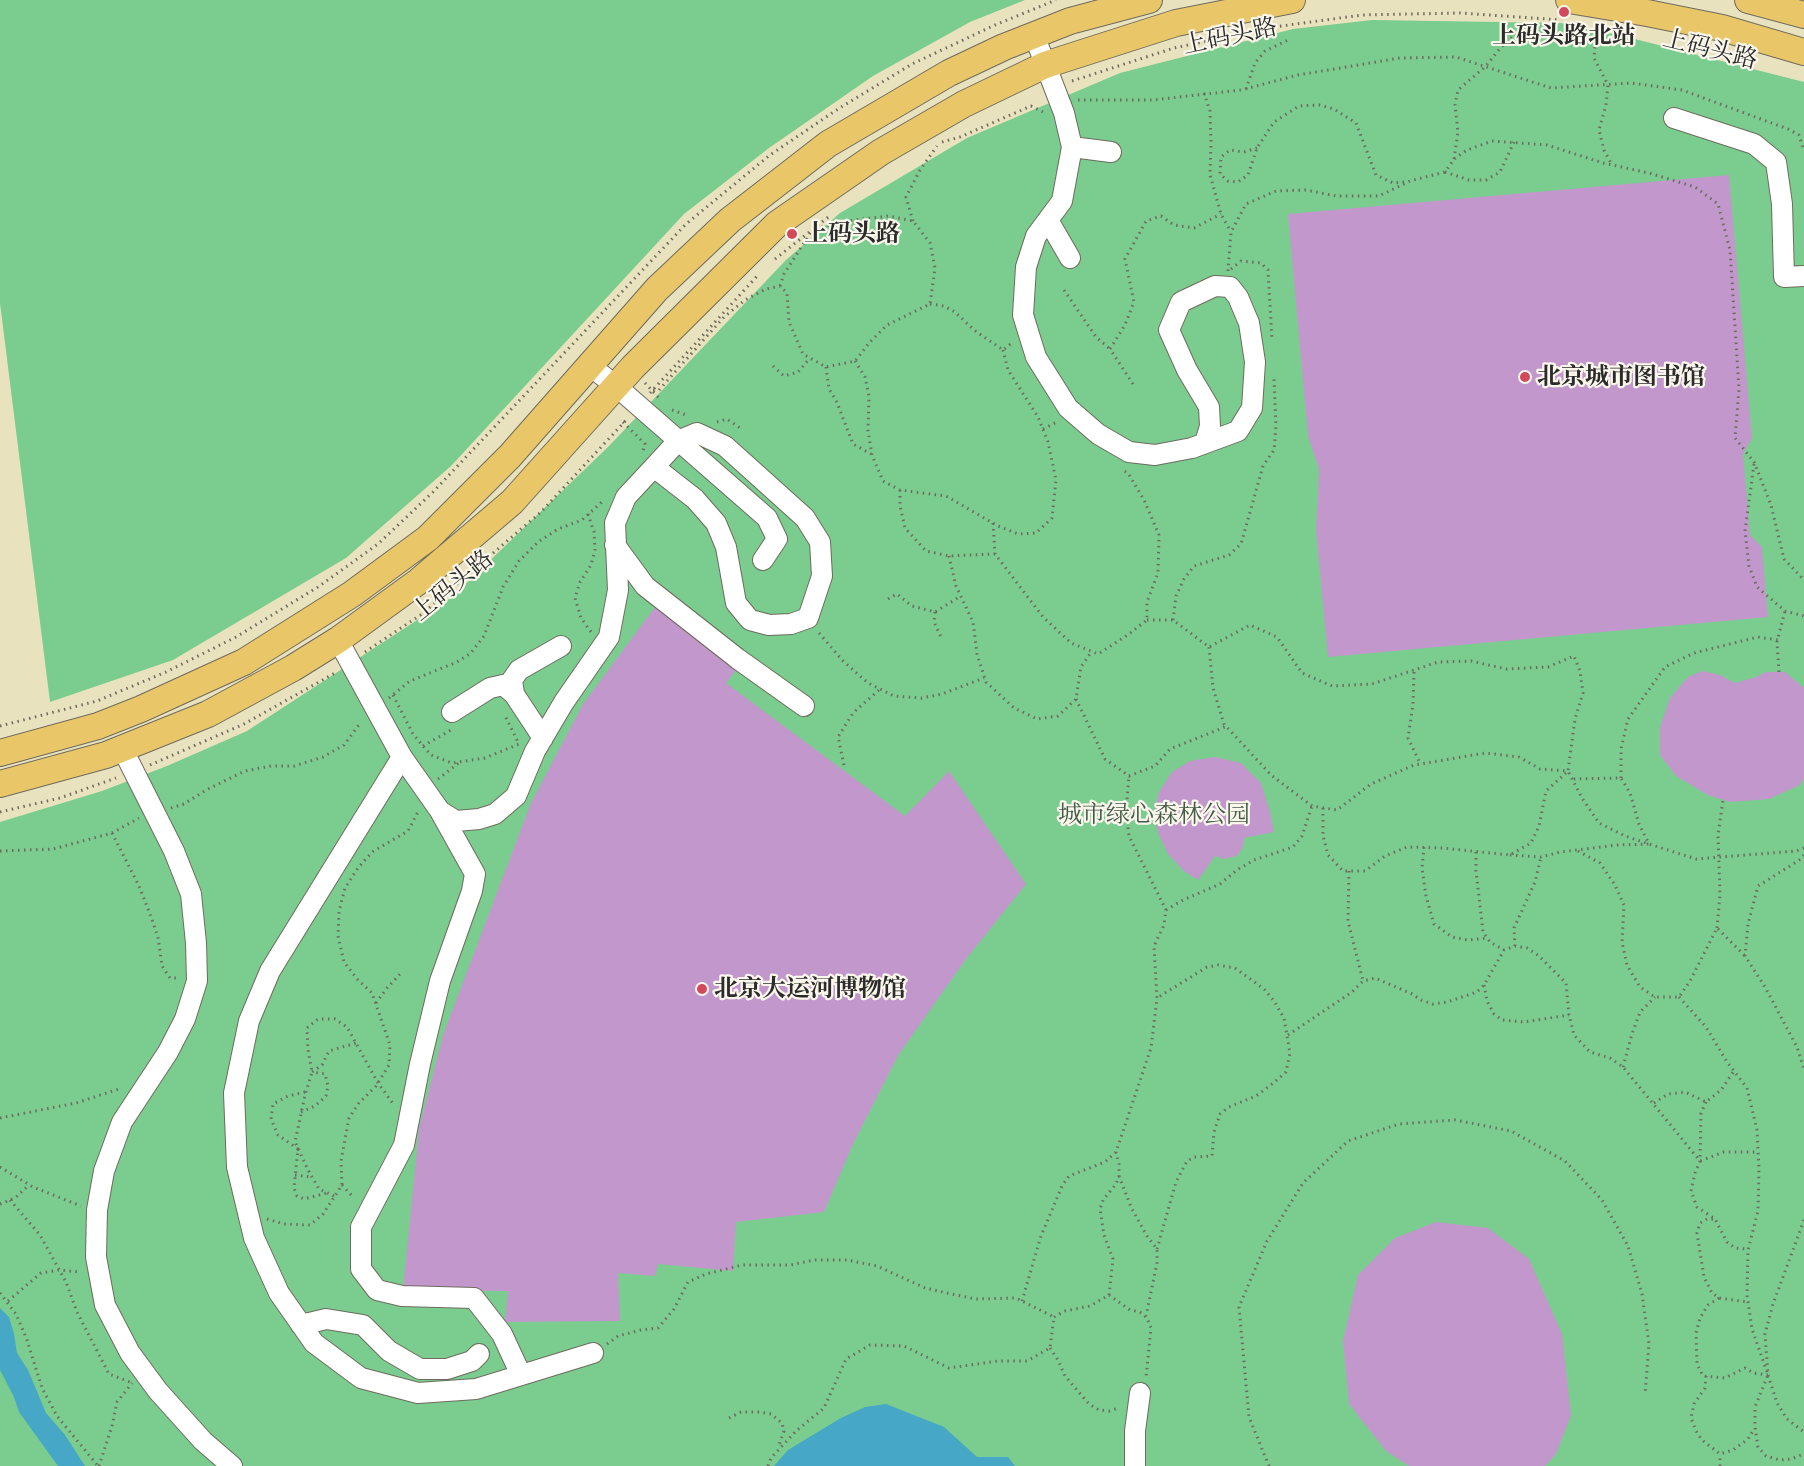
<!DOCTYPE html>
<meta charset="utf-8">
<style>
body{margin:0}
canvas{display:block;background:#e9e2be}
</style>
<canvas width="1804" height="1466"></canvas>
<script>
const context = document.querySelector('canvas').getContext('2d');
context.lineJoin = 'round';
function fill(path, color) { context.fillStyle = color; context.fill(path, 'evenodd'); }
const shape = rows => new Path2D(rows.map(r => 'M' + r).join(''));
function stroke(path, color, width, dash) { context.strokeStyle = color; context.lineWidth = width; context.lineCap = dash ? 'butt' : 'round'; context.setLineDash(dash || []); context.stroke(path); }
function drawText(font, color, halo, rows, align = 'center') {
  context.font = font + ' "EB Garamond","Noto Serif SC",serif'; context.lineWidth = 4.5; context.setLineDash([]); context.textBaseline = 'middle'; context.strokeStyle = halo; context.fillStyle = color; for (const [text, x, y, turn = 0] of rows) {
    context.save(); context.translate(x, y); context.rotate((+turn || 0) * Math.PI / 180); context.textAlign = isNaN(turn) ? turn : align; if (halo) context.strokeText(text, 0, 0); context.fillText(text, 0, 0); context.restore();
  }
}
fill(shape([
 [0,0,1025,0,970,22,873,76,769,148,684,214,451,466,346,558,173,660,50,702,0,303],
 [1372,20,1561,23,1623,36,1804,82,1804,1466,0,1466,0,822,102,791,167,766,247,731,451,598,609,446,786,260,840,213,967,138,1120,73,1293,29]
]), '#7acd8f');
fill(shape([
 [0,1308,9,1317,14,1334,17,1353,28,1370,46,1413,65,1435,85,1466,58,1466,19,1412,14,1397,0,1370],
 [886,1404,944,1427,977,1457,1008,1457,1015,1466,774,1466,788,1450,841,1418,865,1407]
]), '#47a7c6');
fill(shape([
 [1729,175,1752,438,1743,454,1750,535,1762,547,1768,617,1328,657,1316,531,1319,469,1308,436,1288,214],
 [658,603,739,666,726,683,905,816,949,771,1026,884,966,959,899,1054,853,1144,824,1212,736,1222,733,1271,658,1264,655,1276,618,1273,620,1321,505,1322,508,1291,403,1290,419,1129,443,1035,531,803,583,704],
 [1702,671,1720,675,1735,683,1756,677,1766,672,1785,672,1804,688,1804,779,1800,785,1769,799,1730,802,1708,795,1676,776,1660,755,1660,727,1670,698,1688,677],
 [1215,757,1241,763,1261,783,1270,812,1274,832,1244,838,1243,847,1237,856,1224,859,1215,856,1198,880,1184,871,1168,854,1158,833,1154,812,1159,792,1172,772,1190,761],
 [1436,1222,1488,1228,1529,1259,1562,1334,1571,1415,1556,1454,1545,1466,1409,1466,1386,1451,1349,1404,1343,1341,1358,1275,1395,1238]
]), '#c298cc');
const minor = shape([
 [1034,35,1064,113,1072,147,1111,152],
 [1674,118,1754,144,1776,162,1782,204,1784,277,1804,276],
 [1072,147,1062,201,1036,236,1026,267,1023,315,1036,357,1068,408,1098,434,1129,452,1155,455,1192,448,1238,431,1252,408,1255,362,1249,323,1238,297,1230,287,1215,286,1181,302,1169,330,1187,370,1209,407,1210,426,1205,443],
 [1048,220,1070,258],
 [589,365,616,386,767,518,777,539,763,560],
 [615,545,645,586,738,659,804,706],
 [338,640,402,757,270,971,249,1021,234,1093,237,1167,254,1238,279,1293,314,1343,361,1378,418,1393,476,1389,593,1353],
 [514,694,512,680,519,670,561,646],
 [452,712,490,688,503,685,514,694,543,738],
 [122,748,174,851,191,894,196,943,197,981,185,1019,168,1052,122,1122,104,1171,97,1210,96,1257,105,1305,130,1353,158,1391,203,1441,232,1466],
 [402,757,440,811,456,821,479,819,495,814,516,796,535,751,564,702,609,637,618,590,615,523,626,497,654,467,678,441,697,433,725,446,805,518,820,542,822,576,808,618,791,624,769,625,750,620,736,603,726,547,716,523,695,499,654,467],
 [441,813,475,874,472,891,440,981,420,1064,404,1145,361,1227,361,1269,377,1290,402,1296,474,1298,502,1334,521,1375],
 [301,1325,326,1319,363,1325,389,1351,420,1369,447,1369,472,1361,479,1354],
 [1135,1466,1135,1431,1140,1393]
]);
const major = shape([
 [1569,0,1647,13,1722,28,1804,52],
 [1748,0,1804,15],
 [0,753,98,726,141,709,244,662,352,594,428,538,510,456,657,289,730,220,828,144,949,73,1004,47,1070,21,1149,0],
 [0,784,106,755,208,714,293,668,338,640,419,581,512,502,633,367,777,224,881,152,964,104,1045,65,1176,23,1292,0]
]);
stroke(minor, '#6e6b5e', 22);
stroke(major, '#6e6b5e', 28);
stroke(shape([
 [1274,27,1362,15,1460,13,1561,20],
 [1595,47,1594,58,1608,85,1606,105,1599,130,1604,150,1612,165],
 [1072,81,1174,48,1265,29],
 [1246,89,1255,63,1265,51,1288,40],
 [1204,93,1210,111,1211,142,1210,175,1221,214,1231,232],
 [1078,100,1153,100,1241,90,1298,75,1400,58,1456,57,1551,88,1631,83,1682,90,1788,129,1799,135,1804,151],
 [942,142,960,137,1031,106,1043,112],
 [1257,148,1244,152,1230,150,1221,157,1220,174,1228,181,1238,182,1248,175,1257,148,1274,122,1299,106,1319,105,1334,109,1356,123,1376,175,1393,183,1405,182],
 [1454,159,1458,132,1455,105,1458,90,1486,66,1501,47,1516,34],
 [1445,172,1469,180,1486,180,1500,172,1514,142],
 [913,221,906,197,920,170,937,146],
 [775,259,831,215],
 [1231,269,1241,261,1261,263,1268,270,1272,340],
 [1228,271,1231,232,1246,204,1276,191,1306,190,1336,196,1379,196,1410,181,1445,172,1454,159,1467,150,1492,141,1547,145,1603,163,1649,173,1695,187,1718,204,1730,250,1739,389,1735,438,1754,462,1771,505,1784,559,1804,580],
 [780,286,784,274,811,232],
 [1064,290,1096,337,1110,349],
 [930,304,944,306,955,312,974,330,1003,350,1013,342],
 [855,361,865,377,869,396,868,431,872,455,883,481,900,490,946,496,998,526,1018,534,1036,533,1052,518,1056,480,1048,442,1038,417,1008,370,1003,350],
 [773,366,784,376,798,372,810,358],
 [826,367,829,389,836,400,853,444,871,454],
 [645,383,659,398],
 [1133,384,1110,349,1125,325,1134,302,1125,259,1146,221,1161,216,1174,225,1194,228,1221,214],
 [653,390,659,390,724,317,745,300,766,289,780,286,787,293,789,322,803,354,826,367,855,361,869,343,887,325,930,304,935,268,930,243,913,221,889,216,854,220,816,228],
 [650,393,759,274],
 [672,410,689,416],
 [623,422,645,444,643,451],
 [717,422,727,419,743,430],
 [1043,429,1057,422],
 [1754,464,1745,531,1749,566,1757,587,1785,611,1804,616],
 [900,490,900,506,905,528,926,551,949,556,995,554],
 [588,514,594,532,595,550,591,565,580,582,575,598,581,618,591,632],
 [993,523,995,554,1043,617,1071,643,1098,654,1129,634,1147,620,1147,602,1158,573,1159,535,1144,500,1128,473,1124,471],
 [949,556,956,586,973,622,977,654,986,682,1014,708,1037,719,1058,716,1076,699,1081,667,1092,651],
 [888,599,897,594,912,606,935,612,961,596],
 [935,612,934,622,941,637],
 [1147,620,1173,620,1209,647,1250,625,1277,637,1302,673,1332,686,1372,684,1438,662,1471,661,1506,669,1548,667,1574,656,1580,671,1583,693,1575,719,1568,771,1540,769,1519,757,1485,753,1414,765,1371,784,1337,810,1312,806,1271,775,1224,724,1213,688,1209,647],
 [1173,620,1176,596,1184,579,1194,566,1229,555,1241,544,1263,466,1274,450,1276,426,1274,379],
 [819,633,843,661,868,683,894,696,922,698,942,694,984,678],
 [365,652,422,614,541,512,628,418],
 [1414,672,1413,704,1408,738,1420,763],
 [1779,672,1777,642,1785,611],
 [393,695,413,734,423,746,431,755,452,763,485,758,519,744,505,716],
 [389,698,410,681,457,662,471,653,484,636,503,587,519,561,538,542,558,529,582,520,604,500],
 [1076,699,1105,759,1129,776,1155,766,1170,749,1225,727],
 [0,726,97,701,166,672,236,637,318,587,378,544,433,492,686,224,770,155,838,109,912,64,995,25,1056,0],
 [423,746,451,730],
 [150,765,244,724,335,673],
 [844,765,838,737,853,713,880,689],
 [1621,778,1621,749,1628,719,1665,667,1694,653,1758,637,1778,640],
 [438,779,460,762],
 [171,808,184,804,206,790,245,771,271,766,294,766,323,757,344,745,361,722],
 [1323,808,1323,836,1328,855,1343,871,1365,871,1385,856,1407,847,1443,848,1510,855,1531,843,1539,826,1546,791,1568,771,1582,798,1599,823,1625,836,1649,844,1696,859,1796,851,1804,848],
 [0,812,60,798,116,778],
 [112,833,139,886,150,914,158,937,162,966,170,978,178,978],
 [1424,847,1422,868,1426,896,1434,924,1452,937,1468,940,1488,938],
 [0,851,53,849,112,833,139,818],
 [1578,851,1600,863,1615,885,1624,905,1622,942,1627,965,1640,987,1655,997,1679,997,1690,981,1717,928,1745,956],
 [1476,852,1476,871,1483,932,1490,942,1504,950],
 [1510,855,1541,857,1560,852,1617,845,1649,844,1639,824,1630,793,1621,778,1571,779],
 [1804,855,1801,859,1758,886,1748,924,1745,956,1765,987,1797,1047,1804,1069],
 [1349,871,1348,921,1363,981],
 [1166,910,1183,900,1220,884,1237,870,1254,860,1293,847,1302,836,1312,806],
 [1717,928,1720,895,1718,835,1723,800],
 [1515,946,1514,928,1535,882,1541,857],
 [1484,985,1487,1001,1494,1014,1502,1020,1524,1022,1569,1015],
 [1679,997,1706,1027,1727,1062,1747,1088,1757,1130,1759,1169,1758,1211,1748,1250,1747,1295,1752,1329,1768,1375,1755,1407,1755,1427,1758,1447,1766,1456,1780,1460,1791,1459,1804,1454],
 [376,1003,387,988,400,974],
 [1288,1035,1352,992,1363,981,1375,978,1412,994,1421,1000,1433,1004,1447,1002,1477,992,1484,985,1504,950,1515,946,1527,948,1539,956,1566,983,1569,1015,1574,1035,1590,1052,1610,1058,1623,1067,1700,1161,1724,1152,1758,1152],
 [1623,1067,1632,1034,1640,1012,1655,997],
 [305,1092,288,1096,273,1104,271,1119,278,1135,298,1149,294,1188,297,1196,304,1199,327,1193],
 [1706,1102,1701,1113,1700,1161,1695,1173,1691,1191,1697,1207,1715,1219,1727,1242,1735,1248,1747,1249],
 [1654,1103,1668,1094,1685,1092,1706,1102,1721,1090,1734,1071],
 [301,1112,315,1106,326,1096,328,1086,325,1074,312,1072,322,1065,329,1051,356,1043],
 [0,1118,76,1103,122,1088],
 [0,1167,33,1187,81,1206],
 [295,1175,312,1177],
 [1119,1176,1131,1207,1147,1236,1157,1249,1157,1263,1146,1316],
 [342,1185,354,1198],
 [334,1196,319,1189,308,1170,295,1142,305,1095,312,1072,308,1050,307,1028,318,1019,335,1019,347,1027,378,1083,394,1105],
 [10,1200,40,1235,66,1282,77,1312,109,1374,130,1382],
 [0,1204,15,1198,29,1185],
 [267,1219,284,1224,310,1225,323,1214,342,1185,341,1161,349,1118,359,1103,376,1086,389,1065,390,1045,372,993,357,979,344,962,338,936,339,911,345,888,358,868,372,852,408,831,419,810],
 [1713,1219,1707,1219,1700,1223,1697,1233,1704,1277,1712,1293,1719,1298,1748,1302],
 [1804,1220,1773,1304,1765,1334,1768,1375,1777,1403,1787,1419,1804,1432],
 [1157,1249,1176,1182,1187,1161,1194,1157,1212,1156,1214,1132,1220,1114,1229,1107,1256,1096,1272,1084,1286,1072,1290,1053,1284,1018,1274,1001,1264,989,1235,968,1218,965,1207,967,1157,998],
 [0,1293,16,1314,27,1340,42,1388,57,1416,98,1466],
 [1109,1295,1113,1259,1104,1235,1100,1209,1103,1200,1116,1184,1119,1176,1119,1164,1116,1152],
 [1719,1298,1708,1305,1700,1318,1696,1333,1697,1364,1703,1376,1725,1378,1745,1368,1753,1373,1768,1375],
 [8,1301,41,1273,59,1270,80,1272],
 [1022,1301,1041,1236,1062,1186,1069,1176,1105,1162,1116,1152,1151,1048,1157,998,1154,946,1164,925,1166,910,1129,836,1126,811,1129,776],
 [1054,1317,1065,1311,1090,1306,1109,1295,1130,1310,1140,1312,1147,1318,1151,1328,1146,1378],
 [607,1344,618,1336,641,1330,658,1328,674,1309,688,1282,706,1274,742,1265,791,1265,814,1260,847,1260,877,1266,925,1288,947,1293,976,1299,1016,1298,1054,1317],
 [1050,1348,1058,1360,1065,1376,1089,1404,1099,1410,1109,1411,1119,1408],
 [1706,1376,1705,1388,1694,1404,1691,1418,1696,1431,1702,1440,1720,1454,1733,1450,1748,1439,1754,1429],
 [729,1418,741,1412,758,1412,771,1414,782,1423,784,1431,778,1448],
 [99,1466,112,1426,117,1402,132,1383],
 [768,1466,771,1458,796,1431,824,1408,846,1359,870,1345,904,1346,949,1368,998,1361,1027,1361,1050,1348,1054,1317],
 [1269,1466,1249,1417,1239,1307,1267,1241,1303,1183,1348,1141,1399,1124,1455,1120,1511,1131,1565,1161,1602,1200,1628,1246,1642,1294,1649,1344,1645,1395],
 [1720,1466,1720,1454]
]), '#6e6b5e', 3, [1.5, 4.5]);
stroke(minor, '#fff', 20);
stroke(major, '#e9c769', 26);
for (const [x, y, r, color] of [
 [1564,12,6,"#d1495b"],
 [792,234,6,"#d1495b"],
 [1525,377,6,"#d1495b"],
 [702,989,6,"#d1495b"]
]) { const dot = new Path2D(); dot.arc(x, y, r, 0, 2 * Math.PI); context.fillStyle = color; context.fill(dot); stroke(dot, '#fbf7ec', 2); }
drawText('bold 24px', '#2b2b2b', '#fbf7ec', [
 ["上码头路北站",1564,36,"center"],
 ["上码头路",804,234],
 ["北京城市图书馆",1537,377],
 ["北京大运河博物馆",714,989]
], 'left');
drawText('24px', '#2b2b2b', '#fbf7ec', [
 ["上码头路",1230,37,-12],
 ["上码头路",1710,50,14],
 ["上码头路",453,586,-39]
]);
drawText('24px', '#435c49', '#fbf7ec', [
 ["城市绿心森林公园",1154,815]
]);
</script>
